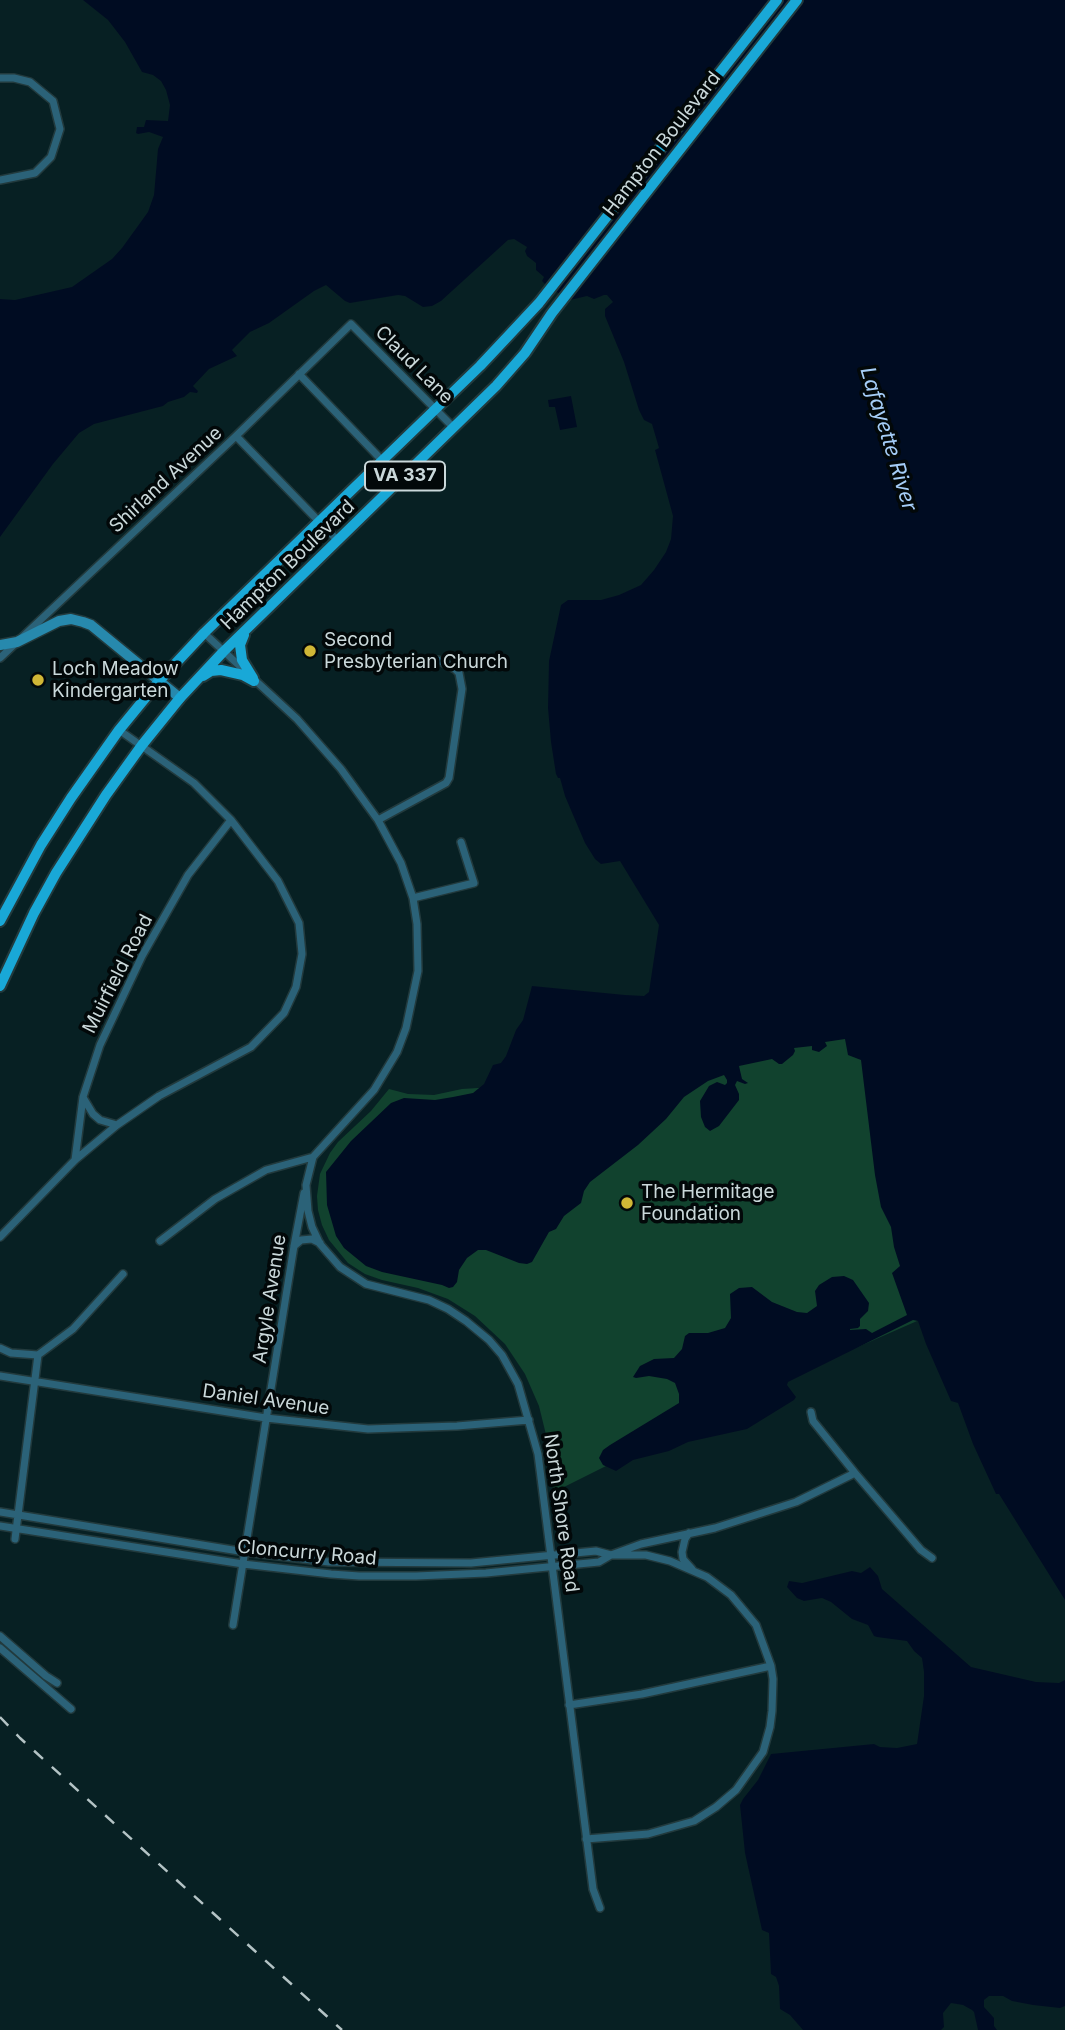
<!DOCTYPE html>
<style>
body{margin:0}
canvas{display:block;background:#072023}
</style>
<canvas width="1065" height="2030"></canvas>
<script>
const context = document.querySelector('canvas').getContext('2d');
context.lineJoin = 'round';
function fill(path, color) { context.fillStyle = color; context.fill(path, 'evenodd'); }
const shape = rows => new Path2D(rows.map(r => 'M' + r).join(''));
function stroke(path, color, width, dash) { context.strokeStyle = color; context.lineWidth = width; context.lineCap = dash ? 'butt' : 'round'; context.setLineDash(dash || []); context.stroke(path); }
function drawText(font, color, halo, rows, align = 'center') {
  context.font = font + ' Inter,sans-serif'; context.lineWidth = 7; context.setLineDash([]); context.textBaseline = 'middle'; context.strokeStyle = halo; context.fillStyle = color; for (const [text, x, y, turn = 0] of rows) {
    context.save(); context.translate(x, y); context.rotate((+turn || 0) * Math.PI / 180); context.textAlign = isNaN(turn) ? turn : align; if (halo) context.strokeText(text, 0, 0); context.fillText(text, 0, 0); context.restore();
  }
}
fill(shape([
 [1005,911,933,1314,826,1361,761,1354,644,1447,554,1492,550,1451,539,1406,525,1374,505,1344,475,1316,448,1299,418,1288,382,1280,365,1274,348,1263,329,1240,322,1225,318,1210,317,1196,320,1174,330,1153,338,1142,371,1111,389,1089,408,1094,434,1095,462,1089,707,1074]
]), '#11422e');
fill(shape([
 [83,0,1065,0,1065,1600,999,1494,996,1494,973,1444,958,1403,951,1401,926,1344,918,1321,913,1320,788,1382,787,1385,796,1397,794,1400,747,1429,688,1442,669,1451,633,1460,616,1471,603,1465,599,1458,603,1450,610,1445,679,1403,679,1394,675,1383,667,1379,649,1376,636,1378,633,1377,640,1366,654,1359,674,1358,682,1349,685,1336,689,1333,708,1333,725,1328,731,1318,730,1294,739,1288,752,1287,772,1302,797,1312,807,1313,817,1306,815,1291,819,1285,832,1277,844,1276,853,1280,869,1303,868,1311,860,1319,860,1326,858,1328,850,1329,850,1330,866,1329,872,1333,907,1315,892,1273,900,1266,894,1247,891,1227,881,1207,875,1175,861,1060,848,1055,845,1039,825,1042,827,1046,819,1052,812,1050,812,1046,794,1048,795,1051,793,1055,782,1064,779,1064,772,1059,739,1066,742,1079,748,1083,745,1084,737,1081,735,1085,739,1094,739,1100,719,1126,710,1131,705,1127,701,1117,700,1101,709,1086,717,1082,725,1085,727,1083,727,1080,724,1075,708,1081,684,1097,666,1119,638,1145,590,1182,584,1191,581,1203,564,1216,556,1229,549,1232,532,1262,527,1264,519,1263,486,1250,478,1250,467,1258,459,1270,457,1282,453,1287,449,1288,442,1285,382,1272,366,1266,344,1248,336,1236,327,1205,326,1172,351,1141,391,1103,404,1098,435,1100,453,1097,473,1093,484,1084,493,1065,501,1063,506,1056,516,1030,523,1020,532,986,625,995,644,996,649,992,659,925,620,861,601,864,595,859,585,843,565,796,560,778,558,778,556,774,551,742,548,708,549,661,561,605,568,600,601,600,619,595,641,585,654,570,666,552,671,539,673,516,655,450,659,448,652,424,644,420,639,410,624,362,605,316,605,309,613,302,607,295,604,295,594,299,587,296,570,300,547,286,542,281,544,277,536,270,536,263,527,256,525,251,527,247,514,239,508,240,441,301,432,306,423,307,405,296,398,295,350,303,345,301,326,285,314,291,269,323,250,332,232,350,237,356,209,369,193,386,198,391,197,393,190,392,184,397,168,402,163,406,94,424,79,433,53,464,0,537,0,299,15,300,72,287,112,259,122,248,148,212,154,195,158,149,163,137,149,132,138,134,136,133,137,127,144,127,146,120,168,121,170,105,166,90,161,81,153,75,142,72,125,42,108,20],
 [571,396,577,427,560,430,555,407,549,407,548,400],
 [870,1567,878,1576,882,1589,971,1667,1036,1682,1059,1683,1065,1680,1065,2006,1060,2008,1033,2005,1012,2001,1003,1996,989,1996,984,2000,984,2007,994,2018,994,2026,997,2030,978,2030,974,2012,972,2010,963,2005,951,2003,943,2013,944,2027,941,2030,803,2030,790,2015,780,2009,779,1986,776,1977,771,1974,769,1933,762,1930,745,1853,740,1805,743,1799,758,1780,771,1754,874,1744,880,1747,897,1748,917,1744,924,1696,924,1672,922,1658,914,1651,907,1641,877,1637,874,1636,868,1625,852,1619,831,1602,822,1598,804,1601,797,1598,787,1587,789,1581,802,1583,852,1571,861,1573]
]), '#000c22');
const street = shape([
 [0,78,14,78,30,82,53,101,60,129,51,157,35,173,0,180],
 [299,374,401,480],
 [236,436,338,541],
 [204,633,297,719,341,769,378,820,401,863,413,898,417,924,418,971,406,1028,397,1052,374,1090,313,1157,306,1185,308,1211,312,1227,320,1244,340,1267,366,1284,429,1300,448,1309,466,1321,489,1340,502,1355,518,1384,538,1454,593,1889,600,1908],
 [0,658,236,436,351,324,454,428],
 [378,820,446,783,449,778,462,689,459,673,455,669,438,660,385,661],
 [413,898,474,883,461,842],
 [84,1099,93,1114,100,1120,117,1125],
 [75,1160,83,1097,100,1045,142,956,188,875,231,820],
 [0,1237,75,1160,117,1125,159,1096,251,1047,284,1013,296,987,302,954,299,923,278,881,231,820,194,783,119,730],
 [160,1241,215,1199,266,1170,313,1157],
 [294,1246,301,1240,312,1239,320,1243],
 [0,1348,11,1353,38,1355,73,1329,123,1274],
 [0,1376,266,1418,368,1429,457,1426,529,1420],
 [811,1412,813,1421,855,1473,921,1550,932,1558],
 [0,1512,245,1552,329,1562,471,1563,596,1551,611,1555,646,1555,670,1561,707,1577,731,1595,756,1625,771,1666,773,1679,772,1711,770,1727,763,1752,736,1790,716,1807,694,1821,648,1834,586,1839],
 [0,1526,243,1564,331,1574,359,1576,416,1576,486,1573,599,1562,611,1555,641,1544,715,1528,796,1502,855,1473],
 [689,1533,685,1539,682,1552,683,1559,692,1569],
 [15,1539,38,1355],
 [233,1625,294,1246,304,1193],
 [0,1636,46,1676,57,1683],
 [0,1648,71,1709],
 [569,1705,642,1694,771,1666]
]);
const secondary = shape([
 [0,645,17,642,59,621,71,619,83,622,91,625,180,698]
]);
const primary = shape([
 [244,635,240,645,242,660,253,678],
 [203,676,211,671,221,670,243,675,254,681],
 [0,921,41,845,71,798,119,730,160,680,204,633,480,366,511,333,539,303,777,0],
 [0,986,34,913,56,873,106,795,142,745,180,698,223,652,496,386,525,353,552,313,797,0]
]);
stroke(street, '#223a3d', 10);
stroke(secondary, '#223a3d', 13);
stroke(primary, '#223a3d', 14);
stroke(street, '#2b6278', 7);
stroke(secondary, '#2789ad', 10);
stroke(primary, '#19a8d7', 10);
stroke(shape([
 [0,1717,20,1738,342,2030]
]), '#b4c3c5', 2.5, [12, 12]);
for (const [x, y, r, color] of [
 [310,651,7,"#d0b736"],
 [38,680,7,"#d0b736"],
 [627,1203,7,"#d0b736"]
]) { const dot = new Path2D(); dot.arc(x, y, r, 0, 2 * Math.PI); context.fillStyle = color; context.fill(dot); stroke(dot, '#020809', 2.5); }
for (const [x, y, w] of [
 [405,476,80]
]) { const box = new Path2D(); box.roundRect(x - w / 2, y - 14.5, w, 29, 5); context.fillStyle = '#020809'; context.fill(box); stroke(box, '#cad8da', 2); }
drawText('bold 18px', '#cad8da', null, [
 ["VA 337",405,476]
]);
drawText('19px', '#cad8da', '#020809', [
 ["Hampton Boulevard",662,144,-52],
 ["Claud Lane",414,365,45],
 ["Shirland Avenue",166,480,-43],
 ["Hampton Boulevard",288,565,-44],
 ["Muirfield Road",118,974,-63],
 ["Argyle Avenue",270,1299,-81],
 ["Daniel Avenue",266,1400,8],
 ["North Shore Road",561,1513,82],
 ["Cloncurry Road",307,1553,5]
]);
drawText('19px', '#cad8da', '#020809', [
 ["Second",324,640],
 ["Presbyterian Church",324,662],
 ["Loch Meadow",52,669],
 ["Kindergarten",52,691],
 ["The Hermitage",641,1192],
 ["Foundation",641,1214]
], 'left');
drawText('italic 21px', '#a5cdf7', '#020809', [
 ["Lafayette River",888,439,73]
]);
</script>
